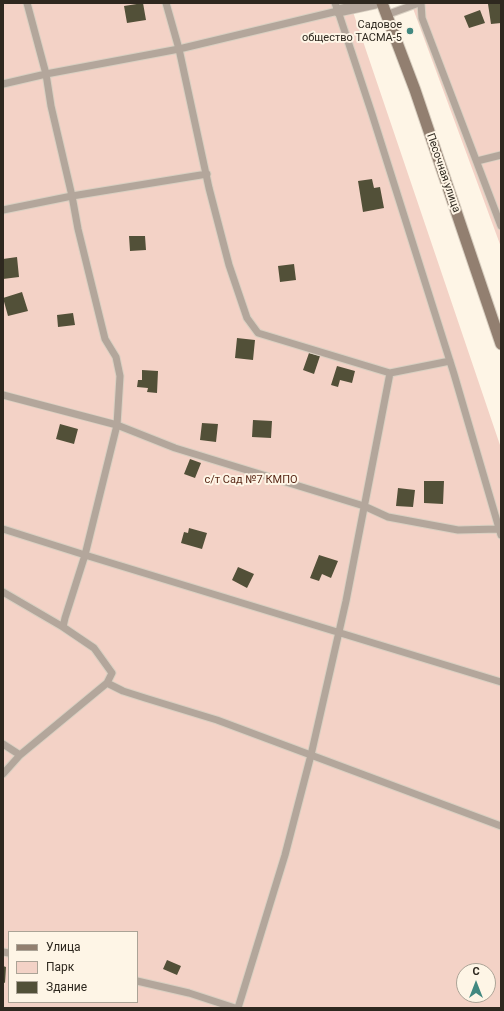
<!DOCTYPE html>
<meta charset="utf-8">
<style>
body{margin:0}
#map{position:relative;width:504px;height:1011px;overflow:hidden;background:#fef5e6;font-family:Roboto,sans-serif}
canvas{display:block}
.frame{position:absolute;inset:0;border:4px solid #2e281f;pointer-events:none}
.legend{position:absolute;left:8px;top:931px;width:130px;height:72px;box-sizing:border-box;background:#fef5e6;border:1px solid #aba396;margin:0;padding:5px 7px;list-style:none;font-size:12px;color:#2e281f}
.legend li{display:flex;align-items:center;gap:8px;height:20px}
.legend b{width:20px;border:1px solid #aba396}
.north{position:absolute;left:456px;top:963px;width:40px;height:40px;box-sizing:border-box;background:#fef5e6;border:1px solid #aba396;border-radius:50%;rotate:0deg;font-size:11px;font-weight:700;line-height:16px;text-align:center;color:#2e281f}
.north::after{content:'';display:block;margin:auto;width:14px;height:18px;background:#428880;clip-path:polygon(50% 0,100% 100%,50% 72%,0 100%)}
</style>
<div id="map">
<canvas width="504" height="1011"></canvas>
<div class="frame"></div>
<ul class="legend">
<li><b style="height:5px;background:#927f70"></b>Улица</li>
<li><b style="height:11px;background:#f3d2c6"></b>Парк</li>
<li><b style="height:11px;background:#525038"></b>Здание</li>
</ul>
<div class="north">С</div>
</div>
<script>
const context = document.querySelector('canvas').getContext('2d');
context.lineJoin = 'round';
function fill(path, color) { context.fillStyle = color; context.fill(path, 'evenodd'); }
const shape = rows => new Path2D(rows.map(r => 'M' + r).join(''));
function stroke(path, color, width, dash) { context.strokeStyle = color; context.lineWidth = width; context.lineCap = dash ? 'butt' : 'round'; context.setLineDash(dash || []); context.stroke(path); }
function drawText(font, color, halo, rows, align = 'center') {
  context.font = font + ' Roboto,sans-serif'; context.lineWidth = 4; context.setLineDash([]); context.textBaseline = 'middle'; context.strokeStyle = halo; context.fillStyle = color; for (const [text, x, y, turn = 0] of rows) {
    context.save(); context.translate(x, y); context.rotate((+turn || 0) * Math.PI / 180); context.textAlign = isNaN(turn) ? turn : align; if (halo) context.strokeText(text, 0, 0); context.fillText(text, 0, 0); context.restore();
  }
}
fill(shape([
 [3,3,350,3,501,448,501,1008,3,1008],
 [9,932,137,932,137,1002,9,1002],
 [464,971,488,971,488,995,464,995],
 [411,3,501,3,501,247]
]), '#f3d2c6');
fill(shape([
 [143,3,146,20,127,23,124,6],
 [501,3,501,23,491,24,488,4],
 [480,10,485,23,469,28,464,16],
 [372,179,374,188,380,187,384,208,363,212,358,181],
 [129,236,145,236,146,250,130,251],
 [17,257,19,277,3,279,3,259],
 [294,264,296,280,280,282,278,266],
 [22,292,28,311,8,316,3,298],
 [73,313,75,325,58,327,57,315],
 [237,338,255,340,253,360,235,358],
 [309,353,320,356,314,374,303,370],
 [337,366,355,371,352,383,340,380,338,387,331,385],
 [142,370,158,371,157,393,147,392,148,388,137,387,138,380,142,380],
 [253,420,272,421,271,438,252,437],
 [202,423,218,424,216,442,200,440],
 [60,424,78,429,74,444,56,439],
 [190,459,201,463,195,478,184,474],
 [424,481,444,481,443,504,424,503],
 [398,488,415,490,413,507,396,506],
 [189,528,207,533,202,549,181,543,184,532,188,533],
 [319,555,338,561,331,578,322,574,319,581,310,578],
 [238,567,254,574,247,588,232,580],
 [167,960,181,966,177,975,163,969],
 [3,966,6,967,5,983,3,982]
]), '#525038');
const service = shape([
 [27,3,46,74,51,106,72,196,78,229,105,339,116,357,120,376,117,425,85,555,65,618,63,627],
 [166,3,179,49,209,188,229,265,247,318,258,333,390,373,450,361],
 [335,3,338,11],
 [421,3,422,18,501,226],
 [386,15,419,3],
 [3,84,46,74,179,49,338,11,372,114,454,374,501,535],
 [477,161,501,155],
 [3,210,72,196,207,174],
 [3,395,117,425,175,448,364,506,388,517,458,530,499,529],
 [3,529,85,555,501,682],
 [3,592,63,627,94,648,112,673,107,683,20,755,3,774],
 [107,683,123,691,145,698,217,720,501,826],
 [3,744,20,755],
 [3,952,9,953],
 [137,981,189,993,235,1008],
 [238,1008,285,855,311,755,346,601,390,373]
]);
const minor = shape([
 [338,11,375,3]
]);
const secondary = shape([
 [382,3,415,90,501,344]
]);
stroke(service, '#d9d0c2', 9);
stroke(minor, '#d9d0c2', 13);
stroke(secondary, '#d9d0c2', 13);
stroke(service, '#b3a69b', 7);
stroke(minor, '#b3a69b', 11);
stroke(secondary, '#927f70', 11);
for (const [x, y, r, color] of [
 [410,31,4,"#428880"]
]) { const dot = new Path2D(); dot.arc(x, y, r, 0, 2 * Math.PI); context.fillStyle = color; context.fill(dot); stroke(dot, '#fef5e6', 1.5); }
drawText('11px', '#2e281f', '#fef5e6', [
 ["Садовое",402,25],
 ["общество ТАСМА-5",402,38]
], 'right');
drawText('11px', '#2e281f', '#fef5e6', [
 ["Песочная улица",443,173,71]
]);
drawText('11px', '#5b2a19', '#fef5e6', [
 ["с/т Сад №7 КМПО",251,480]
]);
</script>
